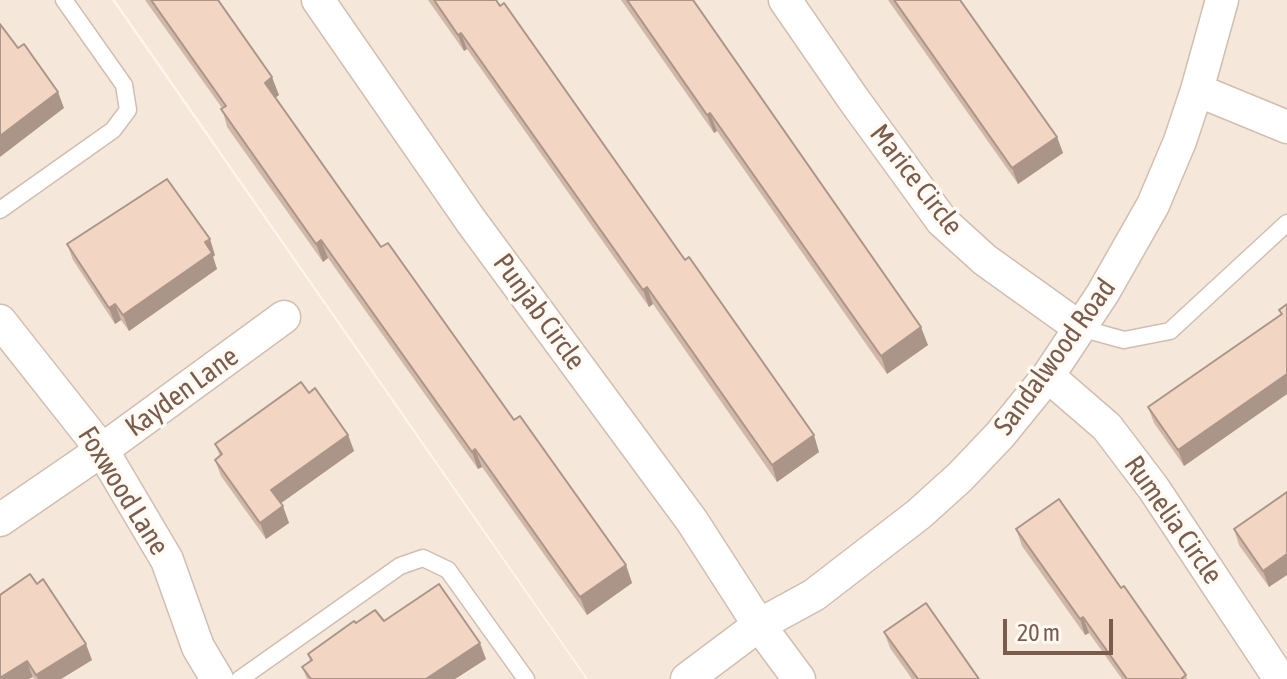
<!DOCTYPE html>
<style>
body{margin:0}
#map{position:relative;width:1287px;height:679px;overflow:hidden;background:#fdf6ec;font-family:"Asap Condensed",sans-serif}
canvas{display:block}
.scale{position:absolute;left:1003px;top:619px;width:110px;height:36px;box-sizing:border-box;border:4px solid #7a5c4d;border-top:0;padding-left:10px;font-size:24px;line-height:28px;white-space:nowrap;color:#7a5c4d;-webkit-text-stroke:6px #fffaf3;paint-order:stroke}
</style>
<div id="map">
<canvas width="1287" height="679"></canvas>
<div class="scale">20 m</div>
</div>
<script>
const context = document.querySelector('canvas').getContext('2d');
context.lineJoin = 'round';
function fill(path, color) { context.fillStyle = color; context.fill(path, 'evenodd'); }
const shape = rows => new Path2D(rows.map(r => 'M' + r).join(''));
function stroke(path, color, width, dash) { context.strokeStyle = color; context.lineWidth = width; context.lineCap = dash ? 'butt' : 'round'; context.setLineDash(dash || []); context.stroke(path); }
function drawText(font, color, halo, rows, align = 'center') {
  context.font = font + ' "Asap Condensed",sans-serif'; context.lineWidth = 7; context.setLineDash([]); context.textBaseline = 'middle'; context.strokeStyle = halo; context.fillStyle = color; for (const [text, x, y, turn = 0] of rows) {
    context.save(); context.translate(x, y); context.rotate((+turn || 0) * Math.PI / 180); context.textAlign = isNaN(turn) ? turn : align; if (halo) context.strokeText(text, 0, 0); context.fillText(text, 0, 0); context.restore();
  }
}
fill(shape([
 [0,0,112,0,586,679,0,679],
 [115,0,1287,0,1287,679,588,679]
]), '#f5e8da');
const service = shape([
 [0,210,113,130,128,110,124,85,64,0],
 [1080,328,1124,340,1170,331,1287,223],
 [240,679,400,566,423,558,448,570,526,679]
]);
const minor = shape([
 [318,0,471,221,692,521,759,625,799,679],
 [785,0,854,100,942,221,985,260,1080,328],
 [1197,90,1287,127],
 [0,321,102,450,167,560,198,647,217,679],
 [1048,376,1107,427,1154,489,1280,679],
 [0,520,102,450,284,317],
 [687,679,759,625,814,595,919,514,960,477,1000,435,1048,376,1103,293,1153,205,1180,141,1197,90,1222,0]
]);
stroke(service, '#d1beb0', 19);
stroke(minor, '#d1beb0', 35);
stroke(service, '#fff', 16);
stroke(minor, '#fff', 32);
fill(shape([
 [145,0,218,0,279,95,275,98,381,247,626,565,632,583,587,615,482,467,478,469,328,258,323,262,227,127,222,108],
 [428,0,496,0,819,452,777,482,653,304,649,307,467,49,464,51],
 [621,0,693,0,928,345,887,374,717,131,714,133],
 [888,0,960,0,1057,137,1063,153,1018,184],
 [67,244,215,255,213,257,217,269,129,331,121,320,115,324,73,260],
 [1287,304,1287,394,1184,466,1154,423,1148,407,1281,315,1279,310],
 [309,393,348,435,354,451,281,503,289,523,266,539,221,476,215,460,220,456,215,444],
 [1287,492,1269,587,1239,545,1234,529],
 [1016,529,1121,588,1186,675,1187,679,1122,679,1089,633,1085,635,1022,546],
 [0,595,92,660,61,679,34,679],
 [384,621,486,659,455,679,307,679,302,667,310,661,308,654,356,623],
 [884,632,979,679,912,679,890,648]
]), '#d1b7a8');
fill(shape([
 [461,33,467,49,464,51,458,35],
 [272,77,279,95,271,101,265,83],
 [58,92,64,108,0,157,0,136],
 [710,113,717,131,714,133,707,115],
 [1057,137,1063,153,1018,184,1012,168],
 [210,239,215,255,213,257,217,269,129,331,123,315],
 [321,240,328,258,323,262,316,244],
 [647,287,653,304,649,307,643,290],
 [115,304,121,320,115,324,109,308],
 [921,327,928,345,887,374,881,356],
 [1287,374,1287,394,1184,466,1178,450],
 [348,435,354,451,277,506,271,490],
 [814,435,819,452,777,482,772,465],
 [475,449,482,467,478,469,472,452],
 [283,506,289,523,266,539,260,523],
 [1287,554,1287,575,1269,587,1263,571],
 [626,565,632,583,587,615,580,597],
 [1083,617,1089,633,1085,635,1080,619],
 [480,643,486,659,455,679,426,679],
 [86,644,92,660,61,679,38,679,36,675],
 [27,661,33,677,29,679,0,679]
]), '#aa9588');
const building = shape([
 [151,0,218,0,272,77,265,83,381,247,388,243,514,420,520,416,626,565,580,597,475,449,472,452,321,240,316,244,221,109,226,106,151,0],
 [434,0,496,0,500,6,504,3,685,260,689,257,814,435,772,465,647,287,643,290,461,33,458,35,434,0],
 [627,0,693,0,921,327,881,356,710,113,707,115,627,0],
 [894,0,960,0,1057,137,1012,168,894,0],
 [0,24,18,48,24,44,58,92,0,136,0,24],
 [167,179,210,239,205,242,212,253,123,315,115,304,109,308,67,244,167,179],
 [1287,304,1287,374,1178,450,1148,407,1282,314,1279,310,1287,304],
 [301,382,309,393,315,388,348,435,271,490,283,506,260,523,215,460,222,454,215,444,301,382],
 [1287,492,1287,554,1263,571,1234,529,1287,492],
 [1059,499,1121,588,1124,586,1186,675,1182,678,1183,679,1127,679,1083,617,1080,619,1016,529,1059,499],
 [30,574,37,584,43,579,86,644,36,675,27,661,0,678,0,595,30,574],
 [439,584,480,643,426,679,311,679,302,667,312,660,308,654,354,621,356,623,375,610,384,621,439,584],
 [926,603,979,679,918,679,884,632,926,603]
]);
fill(building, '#f3d5c3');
stroke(building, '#aa9588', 2);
drawText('28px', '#7a5c4d', '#fffaf3', [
 ["Marice Circle",916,180,52],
 ["Punjab Circle",539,312,54],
 ["Sandalwood Road",1055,357,-54],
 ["Kayden Lane",182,392,-36],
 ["Foxwood Lane",123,491,58],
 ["Rumelia Circle",1173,520,55]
]);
</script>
